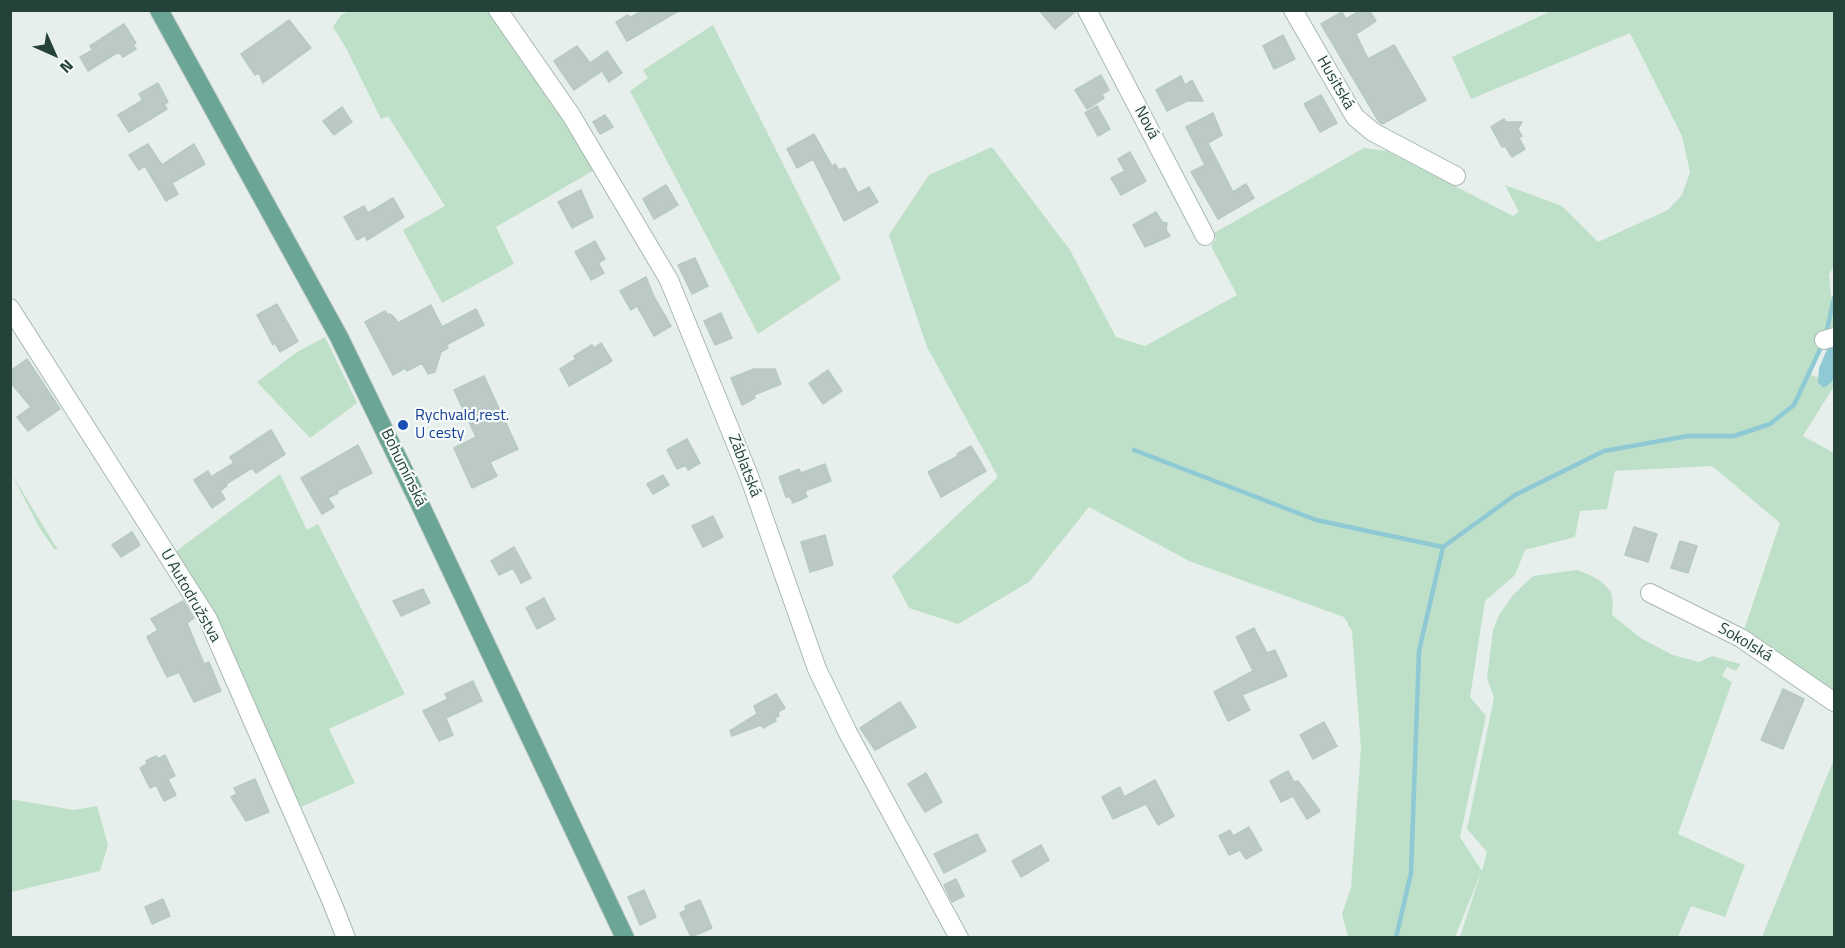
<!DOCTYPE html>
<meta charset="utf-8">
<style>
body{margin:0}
#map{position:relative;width:1845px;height:948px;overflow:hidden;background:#e6efeb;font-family:"Titillium Web",sans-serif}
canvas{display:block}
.frame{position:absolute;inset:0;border:12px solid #24423a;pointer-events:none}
.north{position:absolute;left:24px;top:24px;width:60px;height:60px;-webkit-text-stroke:4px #f7fbf9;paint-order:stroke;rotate:135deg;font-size:16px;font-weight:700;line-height:24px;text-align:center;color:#24423a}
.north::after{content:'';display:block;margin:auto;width:21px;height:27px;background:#24423a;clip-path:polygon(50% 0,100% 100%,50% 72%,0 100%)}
</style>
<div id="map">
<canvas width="1845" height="948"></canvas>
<div class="frame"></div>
<div class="north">N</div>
</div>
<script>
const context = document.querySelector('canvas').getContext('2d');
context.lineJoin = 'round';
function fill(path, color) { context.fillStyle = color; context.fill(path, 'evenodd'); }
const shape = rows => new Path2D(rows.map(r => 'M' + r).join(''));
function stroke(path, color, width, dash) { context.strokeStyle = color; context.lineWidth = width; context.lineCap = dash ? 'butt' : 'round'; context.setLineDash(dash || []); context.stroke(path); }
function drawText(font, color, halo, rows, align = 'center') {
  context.font = font + ' "Titillium Web",sans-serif'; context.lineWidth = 4.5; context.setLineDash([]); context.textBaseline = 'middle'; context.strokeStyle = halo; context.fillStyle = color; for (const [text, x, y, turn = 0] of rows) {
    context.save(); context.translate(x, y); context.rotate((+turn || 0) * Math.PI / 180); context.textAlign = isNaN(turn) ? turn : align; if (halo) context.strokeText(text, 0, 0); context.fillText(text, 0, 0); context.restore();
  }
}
fill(shape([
 [349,11,490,11,542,82,596,169,496,227,514,264,442,303,403,230,445,206,388,116,381,119,346,48,333,27,341,15],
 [1551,11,1834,11,1834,265,1829,275,1834,326,1825,337,1811,375,1834,383,1834,386,1803,436,1834,453,1834,692,1744,630,1780,523,1712,466,1615,471,1607,509,1580,511,1575,537,1525,550,1515,575,1485,601,1470,697,1486,716,1460,837,1482,871,1487,852,1467,829,1494,698,1487,678,1493,630,1499,615,1513,595,1533,576,1577,570,1590,575,1602,582,1611,592,1613,603,1612,615,1642,639,1673,655,1699,662,1712,656,1740,664,1736,671,1727,667,1722,676,1732,682,1678,834,1745,865,1725,917,1691,906,1678,937,1460,937,1481,872,1455,937,1348,937,1342,914,1351,888,1361,748,1352,631,1344,617,1189,561,1089,507,1029,582,958,624,909,608,892,576,998,477,927,347,889,235,929,175,992,147,1070,250,1116,337,1145,346,1237,295,1211,246,1216,239,1214,233,1364,148,1387,151,1513,216,1519,212,1505,185,1562,206,1598,242,1668,210,1682,195,1690,172,1682,136,1630,33,1471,99,1452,57],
 [713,25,841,279,758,334,630,91,648,78,643,70],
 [325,337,357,403,310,438,257,382,297,352],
 [11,473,58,550,54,549,39,527],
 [280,474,307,530,318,524,405,694,329,729,355,783,301,807,211,611,175,552],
 [1834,759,1834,937,1762,937],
 [10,799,74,810,97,806,108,845,100,871,11,892]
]), '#bfe0c8');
fill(shape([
 [1834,343,1834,380,1824,388,1818,383,1819,368,1828,347]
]), '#8ec9d4');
stroke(shape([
 [1826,334,1834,298],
 [1134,450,1316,520,1443,547],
 [1396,938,1411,873,1419,651,1443,547,1515,495,1604,451,1688,436,1734,436,1770,424,1794,405,1822,345]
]), '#8ec9d4', 4.5);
const building = shape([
 [643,10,680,10,627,41,616,22,628,15,630,18,643,10],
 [1039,10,1076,10,1076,11,1055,29,1039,10],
 [1361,10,1369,10,1376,21,1356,34,1368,59,1394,45,1426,100,1382,124,1379,122,1321,24,1342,12,1346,19,1361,10],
 [289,20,311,48,263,83,259,73,255,75,241,54,289,20],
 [124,24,136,43,133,45,136,49,123,57,120,53,115,54,88,71,80,57,93,50,90,46,124,24],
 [1283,35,1295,59,1274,69,1263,46,1283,35],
 [577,46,590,63,607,51,622,73,609,82,602,71,574,90,554,61,577,46],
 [1101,75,1109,90,1102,94,1104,98,1087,109,1075,90,1101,75],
 [1181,76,1185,85,1192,80,1203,101,1187,101,1167,111,1156,90,1181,76],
 [158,83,168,102,164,104,167,109,129,132,118,115,143,100,139,94,158,83],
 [1321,95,1337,123,1320,132,1304,104,1321,95],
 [1097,106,1110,129,1098,136,1085,113,1097,106],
 [342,107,352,122,334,135,323,121,342,107],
 [1213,113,1222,135,1208,143,1233,192,1246,184,1254,198,1218,219,1191,172,1205,165,1186,127,1213,113],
 [605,115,613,127,600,134,593,122,605,115],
 [1504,119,1506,122,1522,122,1518,129,1522,136,1519,138,1525,149,1512,157,1505,146,1502,147,1491,127,1504,119],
 [814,134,832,166,835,164,839,170,845,168,858,193,869,187,878,202,844,221,813,159,797,168,787,149,814,134],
 [148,144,162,165,194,144,205,164,172,183,178,194,166,201,145,166,139,170,129,155,148,144],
 [1130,152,1146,181,1121,195,1111,178,1125,171,1118,159,1130,152],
 [666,185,678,205,654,219,643,199,666,185],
 [581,190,593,217,572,228,558,202,581,190],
 [393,198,404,217,367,240,365,235,357,240,344,217,364,206,368,213,393,198],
 [1156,212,1162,222,1167,223,1166,230,1170,236,1145,247,1133,225,1156,212],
 [595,241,605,259,598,263,604,273,591,280,575,252,595,241],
 [695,258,708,286,692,294,678,265,695,258],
 [646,277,654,297,671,326,654,336,637,306,631,310,620,291,646,277],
 [277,304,298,341,280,352,275,343,273,345,257,315,277,304],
 [431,305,442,327,476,309,484,325,446,345,448,348,441,352,435,372,428,374,422,363,407,371,405,368,393,375,365,322,385,311,388,315,390,314,394,317,398,323,431,305],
 [721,313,732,338,715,345,704,321,721,313],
 [601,343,612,361,569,386,560,369,576,359,574,356,592,345,594,348,601,343],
 [27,359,60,409,28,431,17,417,31,407,10,382,10,371,27,359],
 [754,369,775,369,781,384,754,395,755,398,742,405,731,378,754,369],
 [828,370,842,391,823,404,809,383,828,370],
 [484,376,518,449,490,462,497,476,472,488,454,448,476,437,454,390,484,376],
 [271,430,285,454,256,473,252,468,226,484,227,486,220,491,225,499,212,508,194,480,208,471,211,477,234,463,230,457,271,430],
 [687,439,700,463,688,470,686,465,677,469,667,450,687,439],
 [358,445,372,473,337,491,338,493,328,498,334,507,322,514,301,478,358,445],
 [971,446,986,471,941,497,928,472,958,456,957,454,971,446],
 [825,464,831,481,805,491,807,497,793,503,790,497,786,497,779,477,799,469,801,473,825,464],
 [663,475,669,485,653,494,647,484,663,475],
 [713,516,723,537,703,547,692,526,713,516],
 [1634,527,1657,534,1648,562,1625,555,1634,527],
 [132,532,140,545,121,557,112,545,132,532],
 [825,535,833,565,810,572,801,542,825,535],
 [1680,541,1697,546,1688,573,1671,568,1680,541],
 [514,547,531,578,521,583,513,568,499,575,491,561,514,547],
 [423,589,430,603,401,616,393,601,423,589],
 [544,598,555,619,537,629,526,608,544,598],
 [183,601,194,618,187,623,204,664,209,662,221,691,194,702,179,672,167,677,147,637,158,630,151,619,183,601],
 [1254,628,1267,653,1275,650,1287,676,1242,695,1250,710,1228,721,1214,692,1253,671,1236,637,1254,628],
 [473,681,482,701,446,718,453,735,439,741,423,711,448,699,445,694,473,681],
 [1783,689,1804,699,1783,749,1761,740,1783,689],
 [776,694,785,708,778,712,779,716,775,718,776,721,763,728,761,725,732,736,730,731,757,714,754,706,776,694],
 [900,702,916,727,875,750,860,728,900,702],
 [1324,722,1337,746,1313,759,1300,735,1324,722],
 [165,755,175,776,168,779,176,795,164,801,156,785,150,788,140,768,147,764,146,761,156,756,158,759,165,755],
 [1288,771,1294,782,1298,781,1320,811,1307,819,1293,796,1281,802,1270,781,1288,771],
 [926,773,942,802,925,812,908,784,926,773],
 [255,779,269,812,246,821,231,797,237,794,234,788,255,779],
 [1155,780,1174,816,1158,825,1146,804,1113,819,1102,797,1120,787,1124,797,1155,780],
 [1249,827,1262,850,1246,859,1240,850,1229,855,1219,836,1230,830,1233,836,1249,827],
 [977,834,986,851,944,873,934,854,977,834],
 [1041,845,1049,860,1021,877,1012,861,1041,845],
 [956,879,964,896,952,902,944,885,956,879],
 [644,890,656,917,640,925,628,897,644,890],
 [163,899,170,916,152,924,145,907,163,899],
 [700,900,712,928,691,937,680,913,686,910,685,906,700,900]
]);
fill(building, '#bbcac4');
stroke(building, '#b8c9c2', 1.5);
const minor = shape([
 [498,10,571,115,669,280,749,476,817,669,848,733,959,938],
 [1087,10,1205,236],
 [1293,10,1355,117,1373,132,1456,176],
 [10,308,208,619,331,900,346,938],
 [1824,340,1834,337],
 [1650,593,1741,638,1834,702]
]);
const major = shape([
 [159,10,339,337,417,498,625,938]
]);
stroke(minor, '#a8b8b2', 20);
stroke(major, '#c2cac8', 20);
stroke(minor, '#fff', 18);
stroke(major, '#6aa596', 18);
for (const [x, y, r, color] of [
 [403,425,6,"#1a4fb4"]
]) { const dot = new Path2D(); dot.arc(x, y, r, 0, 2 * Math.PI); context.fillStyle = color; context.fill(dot); stroke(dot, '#f7fbf9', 2); }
drawText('16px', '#24423a', '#f7fbf9', [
 ["Husitská",1335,83,60],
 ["Nová",1146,123,62],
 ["Záblatská",744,466,69],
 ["Bohumínská",403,468,64],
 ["U Autodružstva",190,596,60],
 ["Sokolská",1745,643,31]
]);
drawText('16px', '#164399', '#f7fbf9', [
 ["Rychvald,rest.",415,416],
 ["U cesty",415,434]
], 'left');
</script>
